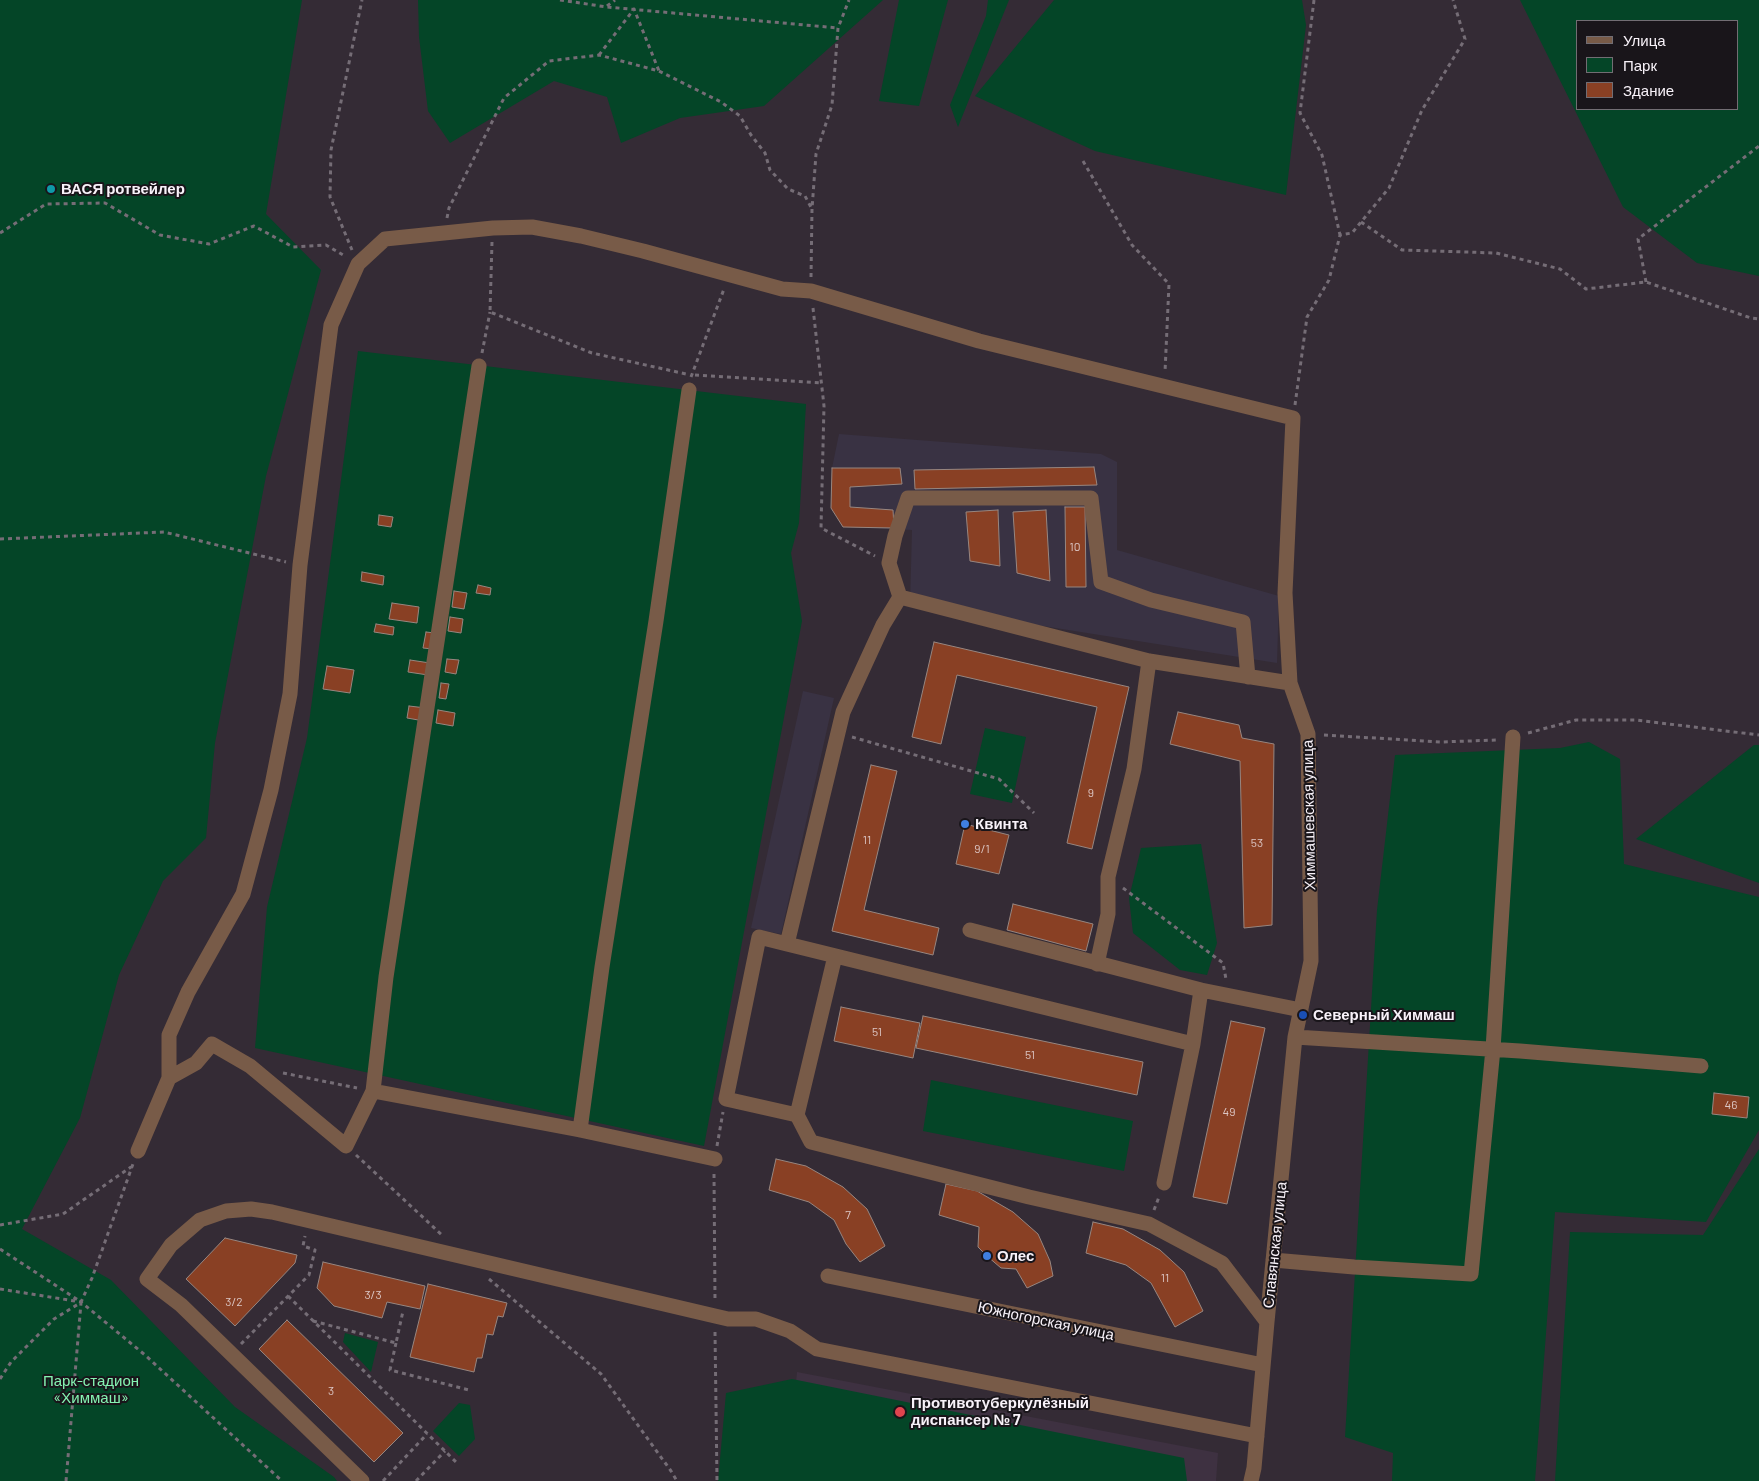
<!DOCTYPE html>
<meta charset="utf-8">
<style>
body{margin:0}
#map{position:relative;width:1759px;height:1481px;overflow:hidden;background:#342b35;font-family:Barlow,sans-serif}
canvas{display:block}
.legend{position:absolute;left:1576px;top:20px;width:162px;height:90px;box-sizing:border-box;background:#19151a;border:1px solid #726d73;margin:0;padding:6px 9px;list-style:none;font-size:15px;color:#f8f2f9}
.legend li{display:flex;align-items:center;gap:10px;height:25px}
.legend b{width:25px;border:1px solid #726d73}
</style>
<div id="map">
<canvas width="1759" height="1481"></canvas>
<ul class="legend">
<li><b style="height:6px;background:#785b48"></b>Улица</li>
<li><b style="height:14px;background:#044527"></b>Парк</li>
<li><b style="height:14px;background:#894024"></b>Здание</li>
</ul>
</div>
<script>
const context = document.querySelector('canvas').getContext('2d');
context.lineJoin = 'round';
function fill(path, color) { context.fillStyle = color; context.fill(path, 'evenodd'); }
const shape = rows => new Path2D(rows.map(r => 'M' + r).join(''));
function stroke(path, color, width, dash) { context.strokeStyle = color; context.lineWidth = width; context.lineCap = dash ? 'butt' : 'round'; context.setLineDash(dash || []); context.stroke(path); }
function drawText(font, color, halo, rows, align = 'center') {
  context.font = font + ' Barlow,sans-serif'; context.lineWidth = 4; context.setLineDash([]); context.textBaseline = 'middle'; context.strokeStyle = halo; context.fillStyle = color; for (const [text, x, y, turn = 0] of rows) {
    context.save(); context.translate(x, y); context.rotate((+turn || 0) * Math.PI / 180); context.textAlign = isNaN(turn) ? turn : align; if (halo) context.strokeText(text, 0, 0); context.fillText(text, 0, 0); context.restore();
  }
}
fill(shape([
 [839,434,1101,454,1117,462,1117,550,1279,596,1277,663,910,605,912,530,843,527,831,508,832,468],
 [803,691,834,698,781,934,751,928]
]), '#393243');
fill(shape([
 [797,1372,1218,1453,1216,1481,787,1481]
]), '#3e3141');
fill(shape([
 [0,0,302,0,266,214,321,270,266,476,215,743,206,838,163,881,119,975,80,1118,22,1229,111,1280,235,1407,334,1477,337,1481,0,1481],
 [418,0,883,0,764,106,680,118,621,143,607,97,554,81,450,143,428,111,419,37],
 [899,0,948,0,919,106,879,101],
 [988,0,1009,0,958,127,950,105,986,16],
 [1054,0,1302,0,1306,25,1286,195,1095,151,975,96],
 [1520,0,1759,0,1759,276,1697,263,1623,207],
 [1578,21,1738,21,1738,109,1578,109],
 [358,351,806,404,799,523,791,553,802,621,704,1146,255,1048,267,907,307,738],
 [985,728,1026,737,1012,803,970,794],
 [1589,742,1620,759,1624,864,1759,897,1759,1130,1706,1222,1555,1212,1535,1481,1392,1481,1393,1453,1345,1437,1377,910,1395,755,1560,748],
 [1754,745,1759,745,1759,883,1636,839],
 [1201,844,1217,943,1207,975,1180,970,1133,933,1129,898,1141,848],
 [931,1080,1133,1121,1124,1171,923,1131],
 [1759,1149,1759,1481,1555,1481,1570,1232,1703,1235],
 [345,1333,378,1342,371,1372,343,1342],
 [792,1379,1184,1458,1187,1481,718,1481,726,1393],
 [459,1403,470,1405,475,1439,459,1456,433,1431]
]), '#044527');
const building = shape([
 [1094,467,1097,485,915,489,914,470,1094,467],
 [832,468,900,468,902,484,850,487,850,507,893,510,894,528,843,527,831,508,832,468],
 [1065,507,1085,507,1086,587,1066,587,1065,507],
 [998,510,1000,566,970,561,966,512,998,510],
 [1046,510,1050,581,1017,573,1013,512,1046,510],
 [379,515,393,517,391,527,378,525,379,515],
 [362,572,384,576,383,585,361,581,362,572],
 [478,585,491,588,490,595,476,593,478,585],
 [454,591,467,593,464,609,452,607,454,591],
 [392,603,419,607,417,623,389,619,392,603],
 [450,617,463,619,461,633,448,631,450,617],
 [376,624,394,627,393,635,374,632,376,624],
 [426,632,435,633,433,649,423,648,426,632],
 [934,642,1129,687,1092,849,1067,843,1097,707,957,675,941,744,912,737,934,642],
 [447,659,459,660,456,674,445,672,447,659],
 [410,660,430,663,428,675,408,672,410,660],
 [327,666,354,670,350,693,323,689,327,666],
 [441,683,449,684,446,699,439,698,441,683],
 [409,706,426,708,424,721,407,718,409,706],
 [438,710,455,713,453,726,436,723,438,710],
 [1178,712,1239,725,1242,738,1274,744,1272,925,1244,928,1240,761,1170,744,1178,712],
 [871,765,897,771,864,910,939,928,933,955,832,931,871,765],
 [965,824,1009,835,999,874,956,864,965,824],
 [1013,904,1093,924,1086,951,1007,930,1013,904],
 [841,1007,920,1023,913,1058,834,1041,841,1007],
 [923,1016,1143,1062,1137,1095,916,1048,923,1016],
 [1231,1021,1265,1028,1227,1204,1193,1197,1231,1021],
 [1714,1093,1749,1097,1747,1118,1712,1114,1714,1093],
 [776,1159,806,1166,843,1187,867,1209,885,1246,860,1262,846,1244,834,1220,809,1202,769,1190,776,1159],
 [946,1184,977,1191,1013,1212,1038,1234,1050,1261,1053,1276,1027,1288,1016,1269,1001,1268,987,1256,978,1247,979,1227,939,1215,946,1184],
 [1093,1222,1123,1229,1160,1250,1184,1272,1203,1311,1175,1327,1151,1283,1126,1265,1086,1253,1093,1222],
 [225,1238,297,1255,295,1263,235,1326,186,1279,225,1238],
 [323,1262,425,1286,420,1309,387,1302,382,1318,334,1306,317,1288,323,1262],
 [428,1284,507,1303,503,1317,498,1316,493,1335,487,1334,482,1358,477,1358,474,1372,410,1357,428,1284],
 [287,1320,403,1433,374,1462,259,1349,287,1320]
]);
fill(building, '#894024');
stroke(building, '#978680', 1);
stroke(shape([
 [560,0,607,7,838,28],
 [1314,0,1300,113,1322,155,1340,235],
 [607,6,615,0],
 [599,55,634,9,659,71],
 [1083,161,1132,245,1169,284,1165,372],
 [447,218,449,208,504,98,549,61,599,55,659,71,721,102,740,116,751,135,765,153,770,170,788,189,805,196,812,209],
 [1361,222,1402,250,1496,253,1560,269,1586,289,1646,282,1751,318,1759,319],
 [0,233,46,204,105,203,160,235,209,244,254,226,293,247,326,245,345,256],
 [492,242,490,312,592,353,686,374],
 [352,250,330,197,331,150,362,0],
 [811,277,812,209,816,154,832,105,838,28,849,0],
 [1646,282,1638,239,1759,146],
 [813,308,824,406,821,528,875,556],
 [482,353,490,312],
 [695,375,822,383],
 [691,377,724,289],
 [1295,405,1307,317,1329,280,1340,235,1352,233,1389,188,1422,110,1465,39,1453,0],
 [0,539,164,532,286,562],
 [1528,733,1576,720,1636,720,1759,735],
 [1324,735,1441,742,1497,740],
 [852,737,999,779,1034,813],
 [1123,888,1223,963,1226,979],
 [283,1073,357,1088],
 [717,1146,723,1112],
 [356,1155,443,1236],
 [714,1174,715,1300],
 [1154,1210,1159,1197],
 [0,1225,63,1214,131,1167],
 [0,1249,81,1302,92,1278,133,1164],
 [489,1279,601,1374,671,1471,677,1481],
 [0,1289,81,1302,145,1355,282,1481],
 [288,1296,456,1462],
 [313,1321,396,1343,403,1311],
 [715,1332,717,1481],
 [396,1343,390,1370,469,1390],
 [241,1344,309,1275,315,1250,303,1246,305,1236],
 [0,1379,11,1362,54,1319,80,1303],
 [66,1481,81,1303],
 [383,1481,427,1434],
 [416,1481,445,1451]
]), '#756d76', 3, [4, 4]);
stroke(shape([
 [900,597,889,563,895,536,908,498,1091,498,1101,582,1151,600,1243,622,1248,677],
 [970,930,1201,990],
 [787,944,759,937,726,1099,797,1115,835,956],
 [1097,964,1108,914,1108,877,1134,769,1149,661],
 [1295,1037,1520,1051,1701,1066],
 [1193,1044,787,944,843,712,883,625,900,597,1149,661,1290,683],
 [169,1078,196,1063,212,1044,250,1066,346,1146,373,1091,386,977,479,366],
 [373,1091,580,1130,715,1159],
 [797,1115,811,1142,1029,1197,1149,1224,1222,1263,1267,1322],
 [580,1130,602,967,656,621,689,390],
 [138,1151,169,1078,169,1035,188,992,243,894,271,790,290,694,300,565,331,325,358,264,385,239,493,228,532,227,581,236,643,251,782,289,811,291,979,341,1293,418,1285,593,1290,683,1308,734,1311,961,1295,1037,1267,1322,1254,1468,1251,1481],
 [1164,1183,1193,1044,1201,990,1301,1010],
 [1273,1260,1354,1267,1471,1274,1493,1049,1513,737],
 [828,1276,1263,1365],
 [362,1481,181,1305,147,1279,171,1245,200,1220,226,1211,251,1209,272,1212,715,1316,728,1319,756,1319,790,1331,817,1349,1257,1436]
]), '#785b48', 15);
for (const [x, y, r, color] of [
 [51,189,5,"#0f9aa8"],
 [965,824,5,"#3f7fe0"],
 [1303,1015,5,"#1a4fb4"],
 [987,1256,5,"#3f7fe0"],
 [900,1412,6,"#e0444e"]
]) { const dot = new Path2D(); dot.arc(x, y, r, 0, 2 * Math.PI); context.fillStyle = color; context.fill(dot); stroke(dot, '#19151a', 2); }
drawText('12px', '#dcc6c4', null, [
 ["10",1075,547],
 ["9",1091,793],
 ["11",867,840],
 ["53",1257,843],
 ["9/1",982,849],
 ["51",877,1032],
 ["51",1030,1055],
 ["46",1731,1105],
 ["49",1229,1112],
 ["7",848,1215],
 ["11",1165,1278],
 ["3/3",373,1295],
 ["3/2",234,1302],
 ["3",331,1391]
]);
drawText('bold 15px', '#f8f2f9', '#19151a', [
 ["ВАСЯ ротвейлер",61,189],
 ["Квинта",975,824],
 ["Северный Химмаш",1313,1015],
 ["Олес",997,1256],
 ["Противотуберкулёзный",911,1403],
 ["диспансер № 7",911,1420]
], 'left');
drawText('15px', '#f8f2f9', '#19151a', [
 ["Химмашевская улица",1309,815,-91],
 ["Славянская улица",1275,1245,-84],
 ["Южногорская улица",1046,1321,12]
]);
drawText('15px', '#85f3b2', '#19151a', [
 ["Парк-стадион",91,1381],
 ["«Химмаш»",91,1398]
]);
</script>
